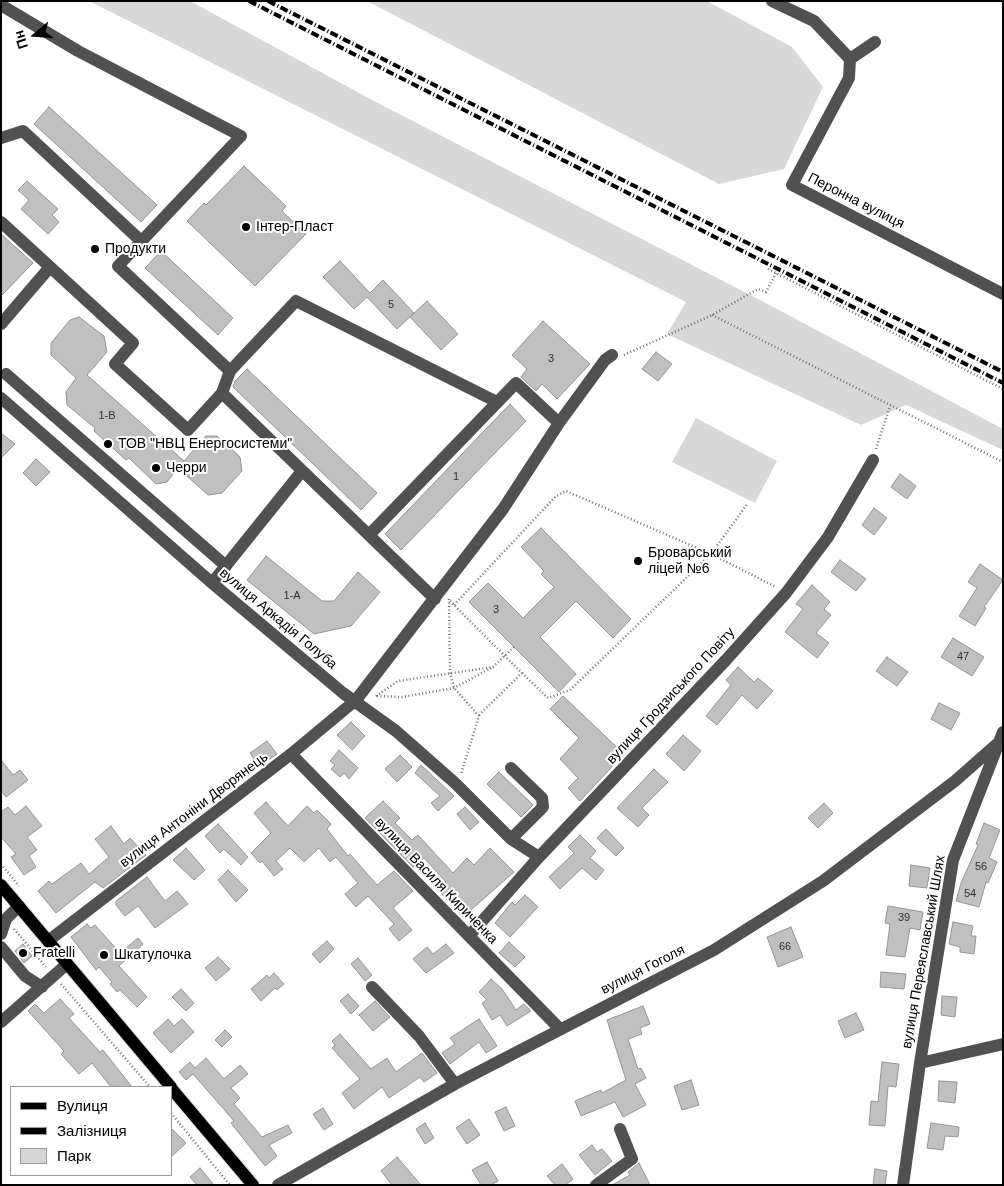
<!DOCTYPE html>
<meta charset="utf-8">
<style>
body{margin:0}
#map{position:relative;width:1004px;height:1186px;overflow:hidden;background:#fff;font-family:Arial,sans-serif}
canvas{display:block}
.frame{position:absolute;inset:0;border:2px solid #000;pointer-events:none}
.legend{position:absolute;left:10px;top:1086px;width:162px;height:90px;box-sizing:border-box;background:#fff;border:1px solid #999;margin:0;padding:6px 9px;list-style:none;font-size:15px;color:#000}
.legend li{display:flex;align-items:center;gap:10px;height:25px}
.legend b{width:25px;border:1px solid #999}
.north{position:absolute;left:10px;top:10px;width:50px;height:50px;-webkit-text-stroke:4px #fff;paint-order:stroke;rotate:252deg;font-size:14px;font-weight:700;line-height:20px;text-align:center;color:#000}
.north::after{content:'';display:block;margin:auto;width:18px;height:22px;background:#000;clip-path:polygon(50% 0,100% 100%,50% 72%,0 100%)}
</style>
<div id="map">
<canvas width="1004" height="1186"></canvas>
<div class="frame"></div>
<ul class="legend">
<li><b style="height:6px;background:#000"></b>Вулиця</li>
<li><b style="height:6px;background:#000"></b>Залізниця</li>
<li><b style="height:14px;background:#d8d8d8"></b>Парк</li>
</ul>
<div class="north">Пн</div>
</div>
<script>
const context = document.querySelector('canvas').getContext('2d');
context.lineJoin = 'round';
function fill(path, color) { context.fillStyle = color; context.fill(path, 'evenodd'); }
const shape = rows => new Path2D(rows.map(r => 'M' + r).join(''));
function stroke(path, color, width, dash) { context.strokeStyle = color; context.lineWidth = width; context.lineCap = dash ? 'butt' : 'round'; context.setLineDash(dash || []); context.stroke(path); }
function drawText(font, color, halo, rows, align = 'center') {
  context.font = font + ' Arial,sans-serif'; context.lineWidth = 4; context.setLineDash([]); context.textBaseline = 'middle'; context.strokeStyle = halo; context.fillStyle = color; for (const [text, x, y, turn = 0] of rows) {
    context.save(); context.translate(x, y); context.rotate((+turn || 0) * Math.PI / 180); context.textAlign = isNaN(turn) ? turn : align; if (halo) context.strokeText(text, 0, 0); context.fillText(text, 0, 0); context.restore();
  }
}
fill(shape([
 [89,1,190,1,374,101,760,300,1003,429,1003,450,906,405,861,425,667,334,686,302],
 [367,1,707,1,792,47,823,87,784,169,719,184],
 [696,418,777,461,755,503,672,462]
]), '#d8d8d8');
const building = shape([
 [49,107,157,205,141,222,34,124,49,107],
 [244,166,286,206,282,211,306,234,255,286,187,221,204,203,206,205,244,166],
 [27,181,58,209,52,215,59,222,48,234,21,209,29,200,18,190,27,181],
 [1,234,33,263,1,296,1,234],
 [161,251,233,318,218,335,145,268,161,251],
 [340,261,370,293,383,280,414,313,397,329,367,297,354,309,323,277,340,261],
 [427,301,458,334,441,350,410,317,427,301],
 [79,317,104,336,107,352,87,375,184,461,206,436,217,436,240,457,242,471,222,493,208,495,178,468,167,482,156,484,129,458,126,460,94,431,95,428,67,405,66,392,76,378,51,355,51,343,70,320,79,317],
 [543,321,590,364,557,399,542,384,536,391,521,377,527,369,512,355,543,321],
 [656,352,672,364,658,381,642,369,656,352],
 [247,369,377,493,361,510,233,387,235,381,247,369],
 [510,404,526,421,401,550,385,534,510,404],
 [1,433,15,444,1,458,1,433],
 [36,459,50,472,36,486,23,473,36,459],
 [900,474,916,486,907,499,891,487,900,474],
 [874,508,887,518,874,535,862,525,874,508],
 [541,528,631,619,613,638,576,601,540,637,576,674,559,692,469,602,488,583,523,618,554,587,541,574,544,571,521,547,541,528],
 [266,556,322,601,334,601,358,572,380,592,351,626,314,634,247,580,266,556],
 [840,560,866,579,856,591,831,572,840,560],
 [980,564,1003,580,984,607,986,608,975,626,959,616,977,588,968,582,980,564],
 [812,585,830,602,824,609,831,615,816,633,829,643,817,658,785,632,803,609,796,604,812,585],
 [953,638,984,657,972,676,941,657,953,638],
 [887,657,908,672,897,686,876,671,887,657],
 [738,667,754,682,758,678,773,691,757,709,742,695,717,725,706,716,731,685,726,680,738,667],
 [563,696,624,754,580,801,568,788,578,778,560,759,579,738,550,709,563,696],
 [939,703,960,713,951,730,931,719,939,703],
 [351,722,365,736,352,750,337,735,351,722],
 [683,735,701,751,684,771,666,754,683,735],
 [267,741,277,754,259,767,250,753,267,741],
 [339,750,358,768,349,779,344,773,340,777,331,769,335,765,330,761,339,750],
 [400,755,412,767,397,782,385,769,400,755],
 [1,760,13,775,20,770,28,780,6,797,1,791,1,760],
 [421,765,454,796,438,811,431,803,440,796,415,773,421,765],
 [654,769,668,782,642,808,649,815,638,827,617,808,654,769],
 [499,772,533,805,521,817,487,784,499,772],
 [383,801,400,818,395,823,412,840,418,835,453,873,467,858,474,865,490,848,514,872,463,917,438,890,446,882,424,858,413,867,365,818,383,801],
 [266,802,288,826,307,806,314,813,317,810,331,824,327,829,348,856,350,854,377,885,394,871,413,891,393,908,412,930,399,941,389,929,394,924,368,896,356,907,345,894,358,883,336,857,330,862,319,848,304,862,290,848,276,861,283,869,274,876,262,861,260,863,251,853,271,833,254,813,266,802],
 [824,803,833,813,818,828,808,818,824,803],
 [26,806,42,826,27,837,37,850,29,856,36,867,24,875,11,857,16,854,1,837,1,812,8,807,15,815,26,806],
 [465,807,479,822,470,830,457,814,465,807],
 [984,823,1000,830,989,858,997,862,988,883,986,882,979,907,956,901,961,883,978,845,976,844,984,823],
 [218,824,248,857,241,865,224,849,220,853,205,836,218,824],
 [111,826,124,844,130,838,146,855,103,888,95,882,56,913,38,891,49,881,52,884,81,863,89,874,109,857,95,839,111,826],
 [606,829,624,848,616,856,597,838,606,829],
 [580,835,596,851,590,858,604,870,596,880,582,868,560,889,549,877,574,853,568,847,580,835],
 [186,848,205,870,194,880,173,860,186,848],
 [911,865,930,868,927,888,909,886,911,865],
 [228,870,248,890,236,902,218,880,228,870],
 [147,877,165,901,177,891,188,904,155,928,138,906,125,916,116,905,116,901,147,877],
 [525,895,538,907,510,937,495,923,512,902,515,905,525,895],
 [888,906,923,912,920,930,910,928,905,957,886,955,890,924,885,923,888,906],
 [953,922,973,926,971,936,976,936,974,954,960,952,960,947,949,944,953,922],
 [87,924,91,928,95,925,120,953,138,938,143,944,119,966,147,997,137,1007,120,990,117,992,110,984,112,982,99,967,96,970,71,937,87,924],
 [791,927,803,957,778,967,767,937,791,927],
 [327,941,334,949,320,963,312,954,327,941],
 [509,942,525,957,515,967,499,953,509,942],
 [23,944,32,956,24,963,15,951,23,944],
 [446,944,454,953,426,973,413,959,427,947,433,954,446,944],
 [218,957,230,969,216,981,205,968,218,957],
 [358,958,372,975,365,981,351,964,358,958],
 [881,972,906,974,904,989,880,987,881,972],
 [274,973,284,984,277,990,275,988,261,1001,251,989,267,975,269,978,274,973],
 [491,979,502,989,516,1010,524,1004,531,1011,507,1026,500,1015,492,1020,482,1003,487,1000,479,992,491,979],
 [181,989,194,1003,186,1011,172,997,181,989],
 [348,994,359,1006,351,1014,340,1001,348,994],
 [942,996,957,997,955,1017,941,1015,942,996],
 [60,999,74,1014,69,1018,100,1052,103,1050,132,1087,111,1087,92,1063,79,1074,61,1054,64,1051,28,1011,35,1004,44,1013,60,999],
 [375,1001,390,1017,373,1031,359,1015,375,1001],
 [643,1006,650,1024,640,1028,642,1034,628,1039,638,1069,641,1068,646,1078,635,1084,646,1105,623,1117,615,1102,581,1116,575,1101,601,1090,602,1093,626,1080,607,1020,643,1006],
 [856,1013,864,1030,845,1038,838,1021,856,1013],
 [168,1019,174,1026,182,1019,194,1032,171,1053,153,1033,168,1019],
 [479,1019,497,1046,486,1053,479,1042,450,1064,442,1053,455,1044,450,1038,479,1019],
 [225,1030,232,1037,222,1047,215,1040,225,1030],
 [340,1034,371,1069,387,1058,396,1072,422,1053,437,1073,424,1082,420,1077,389,1098,382,1087,354,1109,342,1093,360,1079,332,1048,335,1045,332,1041,340,1034],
 [206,1058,224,1079,240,1065,248,1074,231,1088,240,1098,234,1104,262,1137,288,1125,292,1133,269,1145,277,1156,265,1166,231,1123,234,1121,193,1074,186,1080,179,1072,190,1062,195,1068,206,1058],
 [882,1062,899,1064,896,1087,888,1086,885,1126,869,1125,871,1101,878,1102,882,1062],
 [691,1080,699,1105,682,1110,674,1086,691,1080],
 [939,1081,957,1082,955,1103,938,1101,939,1081],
 [506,1107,515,1126,504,1131,495,1112,506,1107],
 [323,1108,333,1124,324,1130,313,1114,323,1108],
 [469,1119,480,1135,467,1144,456,1128,469,1119],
 [425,1123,434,1138,425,1144,416,1129,425,1123],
 [931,1123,959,1127,958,1137,945,1136,943,1150,927,1148,931,1123],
 [171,1128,186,1143,171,1157,171,1128],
 [592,1145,597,1152,602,1149,612,1161,595,1175,579,1155,592,1145],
 [397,1157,421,1185,392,1185,381,1171,397,1157],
 [487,1162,498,1181,491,1185,481,1185,472,1170,487,1162],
 [639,1163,650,1185,612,1185,630,1175,628,1172,639,1163],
 [562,1164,573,1179,566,1185,555,1185,547,1176,562,1164],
 [200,1168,214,1185,197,1185,190,1177,200,1168],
 [875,1169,887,1171,885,1185,873,1185,875,1169]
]);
fill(building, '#c0c0c0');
stroke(building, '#959595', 1);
const major = shape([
 [1,885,171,1087],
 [171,1088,253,1185]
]);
stroke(major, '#dbdbdb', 14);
stroke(shape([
 [768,269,1003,389],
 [712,315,1003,462],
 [624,355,712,315,758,289,766,292,776,273],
 [876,449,890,406],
 [449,599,450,672,454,688,479,716,461,774],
 [450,601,522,673,479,715],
 [454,605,556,496,566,491,711,554,776,587],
 [522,673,548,698,570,690,711,554,748,503],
 [376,696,398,681,493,667,514,647],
 [377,696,402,697,454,688,491,668],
 [1,864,19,886],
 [14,929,46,967],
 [61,984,150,1087],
 [171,1113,230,1185]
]), '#737373', 2.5, [1, 2.5]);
stroke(shape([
 [772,1,814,21,850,59],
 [1,5,78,51,241,136,118,266,230,371],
 [875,42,850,59,849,78,792,185,1003,294],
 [1,138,23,131,141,241],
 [1,222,133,343,115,364,188,430,222,393],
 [1,324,50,267],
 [6,374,226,566],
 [1,398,212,583,343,693,396,731,455,783,511,839,539,857],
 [369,535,516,383,559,423],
 [212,583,302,471],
 [435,599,222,393,230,371,296,301,497,402],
 [291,754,560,1029],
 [511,839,543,807,542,798,511,768],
 [1,934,6,919,19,906],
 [469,936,539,857,726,660,786,593,828,537,873,460],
 [48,941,291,754,356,700,503,509,559,423,605,360,612,355],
 [1,947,25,976,42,987],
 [372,987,419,1036,455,1084],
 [1,1022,67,964],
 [920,1063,1003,1044],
 [278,1185,455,1084,714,950,823,881,955,781,997,744],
 [596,1185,632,1159,620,1129],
 [903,1185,920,1063,953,860,1003,732]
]), '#515151', 12);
stroke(major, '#000', 12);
stroke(shape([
 [249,1,1003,383],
 [268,1,1003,372]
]), '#000', 4, [8, 2.5, 1, 2.5]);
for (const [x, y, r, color] of [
 [246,227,5,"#000"],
 [95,249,5,"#000"],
 [108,444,5,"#000"],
 [156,468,5,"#000"],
 [638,561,5,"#000"],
 [23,953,5,"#000"],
 [104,955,5,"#000"]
]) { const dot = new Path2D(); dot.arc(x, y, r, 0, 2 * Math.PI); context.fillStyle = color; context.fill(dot); stroke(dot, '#fff', 2); }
drawText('11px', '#303030', null, [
 ["5",391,305],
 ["3",551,359],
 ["1-В",107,416],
 ["1",456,477],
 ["1-А",292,596],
 ["3",496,610],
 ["47",963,657],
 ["56",981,867],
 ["54",970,894],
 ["39",904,918],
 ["66",785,947]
]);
drawText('14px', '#000', '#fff', [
 ["Перонна вулиця",856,201,27],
 ["вулиця Аркадія Голуба",278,619,40],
 ["вулиця Гродзиського Повіту",671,696,-47],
 ["вулиця Антоніни Дворянець",194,810,-37],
 ["вулиця Василя Кириченка",436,881,46],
 ["вулиця Переяславський Шлях",924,952,-80],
 ["вулиця Гоголя",643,970,-27]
]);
drawText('14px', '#000', '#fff', [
 ["Інтер-Пласт",256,227],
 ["Продукти",105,249],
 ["ТОВ \"НВЦ Енергосистеми\"",118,444],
 ["Черри",166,468],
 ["Броварський",648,553],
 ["ліцей №6",648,569],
 ["Fratelli",33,953],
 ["Шкатулочка",114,955]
], 'left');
</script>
